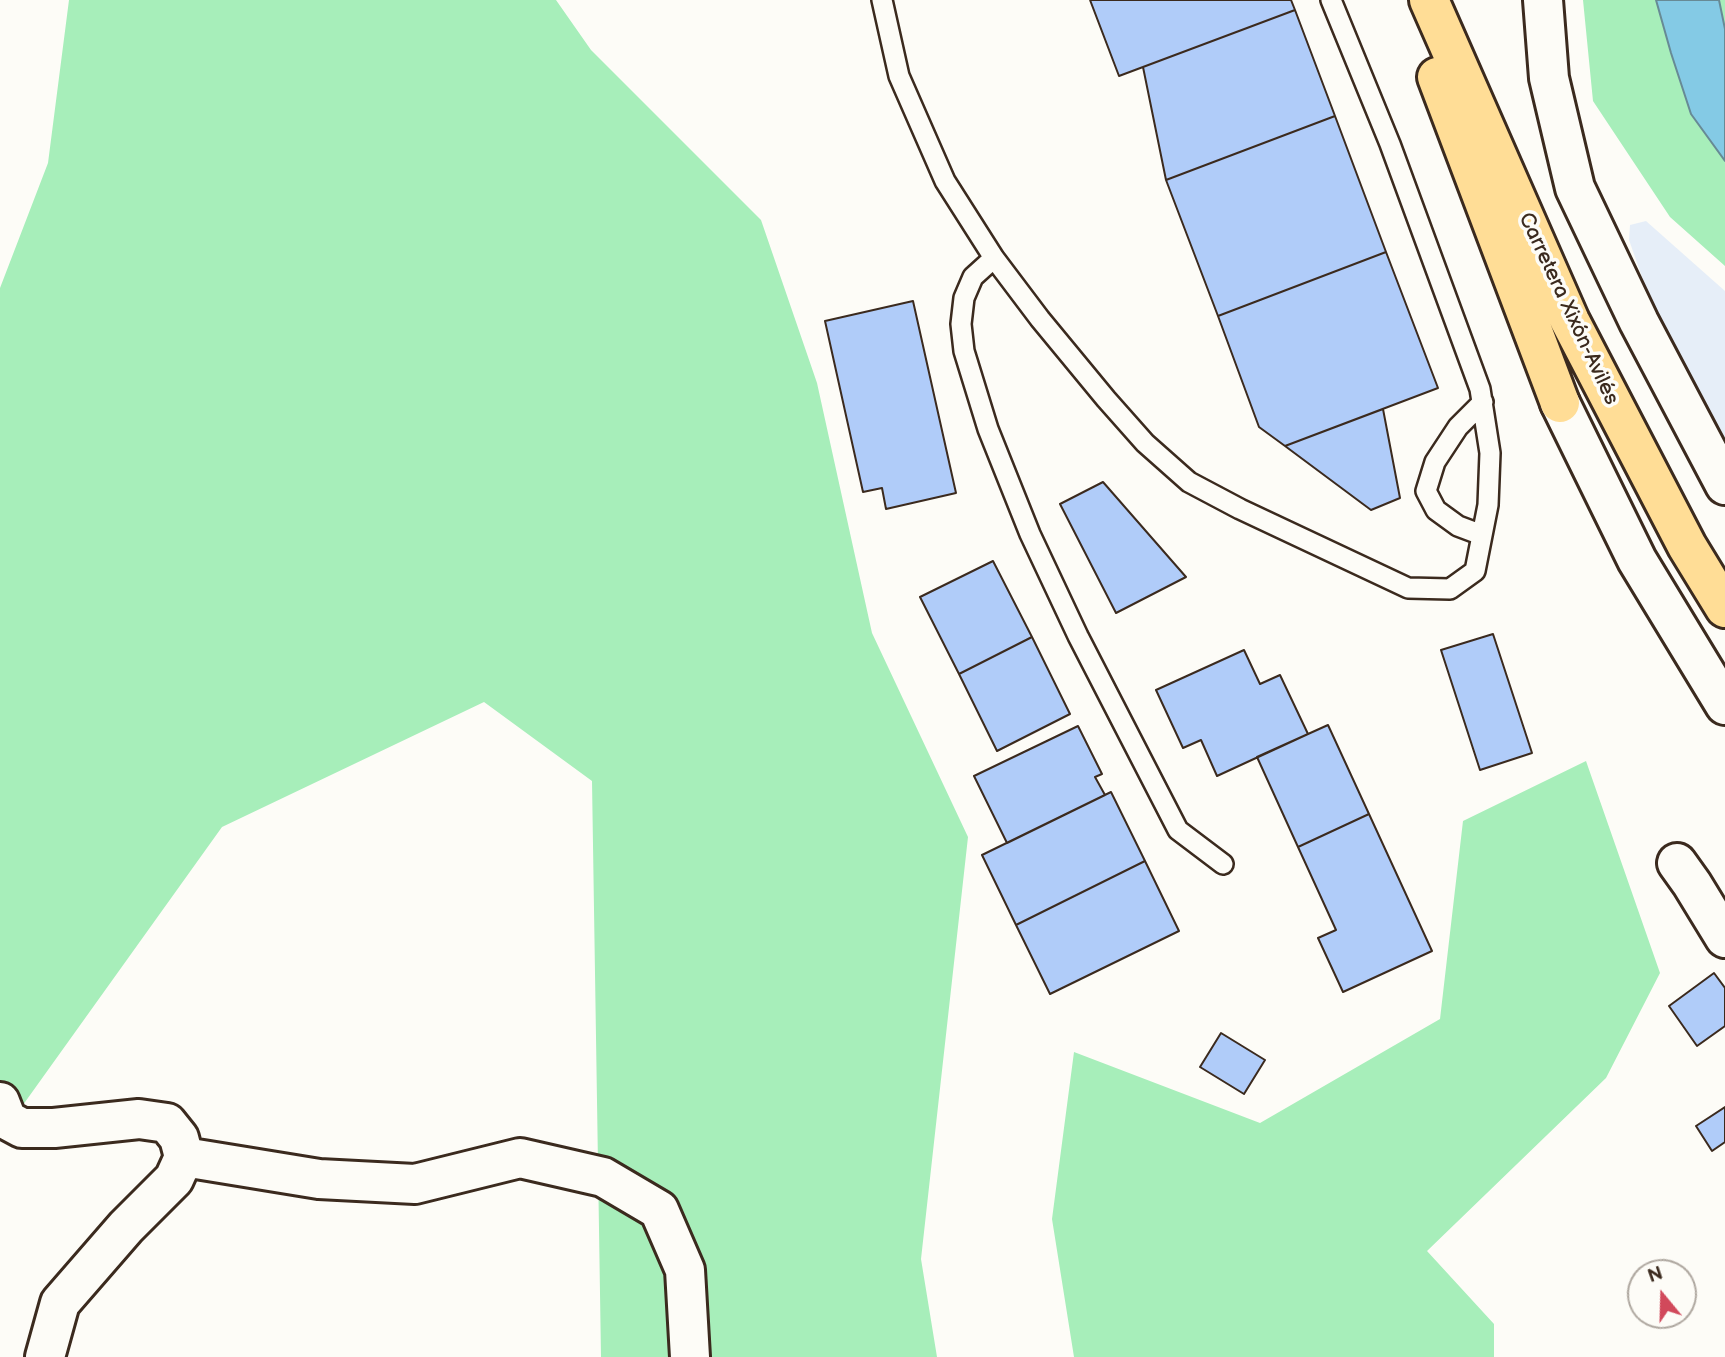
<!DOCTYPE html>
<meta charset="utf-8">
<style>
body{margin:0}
#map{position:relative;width:1725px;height:1357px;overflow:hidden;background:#fdfcf7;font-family:"Balsamiq Sans",sans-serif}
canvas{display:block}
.north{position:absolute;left:1627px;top:1259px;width:70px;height:70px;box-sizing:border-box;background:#fdfcf7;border:2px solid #afa8a0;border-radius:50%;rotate:341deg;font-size:19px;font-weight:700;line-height:28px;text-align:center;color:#3b2a1e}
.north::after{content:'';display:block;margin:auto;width:24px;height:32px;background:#d1495b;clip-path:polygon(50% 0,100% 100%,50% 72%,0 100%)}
</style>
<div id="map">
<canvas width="1725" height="1357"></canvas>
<div class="north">N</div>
</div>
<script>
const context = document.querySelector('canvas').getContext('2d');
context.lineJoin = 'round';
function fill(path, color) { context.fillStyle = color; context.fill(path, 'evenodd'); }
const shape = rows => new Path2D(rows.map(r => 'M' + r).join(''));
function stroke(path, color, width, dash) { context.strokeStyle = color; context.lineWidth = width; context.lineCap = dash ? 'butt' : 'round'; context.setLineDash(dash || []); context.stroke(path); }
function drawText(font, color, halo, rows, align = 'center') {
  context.font = font + ' "Balsamiq Sans",sans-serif'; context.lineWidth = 7; context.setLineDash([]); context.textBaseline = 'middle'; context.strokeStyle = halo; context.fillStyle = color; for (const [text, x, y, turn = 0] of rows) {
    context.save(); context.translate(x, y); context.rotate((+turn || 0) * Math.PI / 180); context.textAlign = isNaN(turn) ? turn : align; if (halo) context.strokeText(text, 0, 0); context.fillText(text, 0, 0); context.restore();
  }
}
fill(shape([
 [1646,221,1725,291,1725,444,1647,291,1629,240,1630,225]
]), '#e6eef8');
fill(shape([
 [69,0,556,0,591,50,761,220,817,383,872,633,968,837,921,1259,937,1357,601,1357,592,781,484,702,222,827,0,1137,0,288,48,163],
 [1583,0,1725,0,1725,266,1670,217,1593,101],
 [1586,761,1660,973,1606,1078,1427,1251,1494,1324,1494,1357,1074,1357,1052,1219,1074,1052,1260,1123,1440,1019,1463,821]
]), '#a7eeba');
const water = shape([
 [1656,0,1719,0,1725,29,1725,161,1691,114,1671,53,1656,0]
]);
fill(water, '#84cae5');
stroke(water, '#678a95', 2);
const building = shape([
 [1090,0,1291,0,1295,10,1119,76,1090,0],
 [1295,10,1335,116,1166,180,1143,67,1295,10],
 [1335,116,1386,252,1218,316,1166,180,1335,116],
 [1386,252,1438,388,1285,446,1259,427,1218,316,1386,252],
 [913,301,956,493,886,509,882,488,863,492,825,321,913,301],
 [1383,409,1400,498,1371,510,1285,446,1383,409],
 [1103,482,1186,577,1116,613,1060,504,1103,482],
 [993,561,1032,637,959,674,920,597,993,561],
 [1493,634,1532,753,1480,770,1441,650,1493,634],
 [1032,637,1070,714,997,751,959,674,1032,637],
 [1244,650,1260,684,1280,675,1308,734,1217,776,1201,740,1183,748,1156,690,1244,650],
 [1328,725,1369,814,1298,847,1257,757,1328,725],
 [1078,726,1102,774,1095,777,1105,795,1007,843,974,776,1078,726],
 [1111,792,1145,861,1016,925,982,855,1111,792],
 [1369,814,1432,951,1343,992,1318,938,1336,930,1298,847,1369,814],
 [1145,861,1179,931,1050,994,1016,925,1145,861],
 [1714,973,1725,988,1725,1026,1697,1046,1669,1006,1714,973],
 [1221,1033,1265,1060,1244,1094,1200,1067,1221,1033],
 [1725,1107,1725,1142,1712,1151,1696,1126,1725,1107]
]);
fill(building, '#b0ccf9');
stroke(building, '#3b2a1e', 2);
const service = shape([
 [882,0,899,76,945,181,994,258,1040,319,1106,399,1145,443,1189,482,1240,509,1408,588,1450,589,1475,571,1488,505,1490,453,1480,389,1390,144,1331,0],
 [994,258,973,277,964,298,961,324,964,351,988,429,1030,534,1078,636,1178,830,1223,864],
 [1482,535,1458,526,1436,510,1426,491,1435,462,1458,427,1483,402]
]);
const minor = shape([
 [1677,863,1692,884,1725,938],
 [0,1102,7,1120,22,1128,54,1128,139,1119,167,1123,179,1138,184,1157,174,1179,126,1227,60,1303,45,1357],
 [184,1157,319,1179,415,1184,520,1158,603,1177,659,1210,685,1270,690,1357]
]);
const tertiary = shape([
 [1543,0,1549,78,1575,188,1639,322,1725,485],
 [1560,403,1637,560,1725,705]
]);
const trunk = shape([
 [1429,0,1570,321,1687,546,1725,608],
 [1437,77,1560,403]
]);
stroke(service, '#3b2a1e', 24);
stroke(minor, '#3b2a1e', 44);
stroke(tertiary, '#3b2a1e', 44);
stroke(trunk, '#3b2a1e', 44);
stroke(service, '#fdfcf7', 19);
stroke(minor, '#fdfcf7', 38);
stroke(tertiary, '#fdfcf7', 38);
stroke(trunk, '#ffdd96', 38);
drawText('21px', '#3b2a1e', '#fdfcf7', [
 ["Carretera Xixón-Avilés",1568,309,65]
]);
</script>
